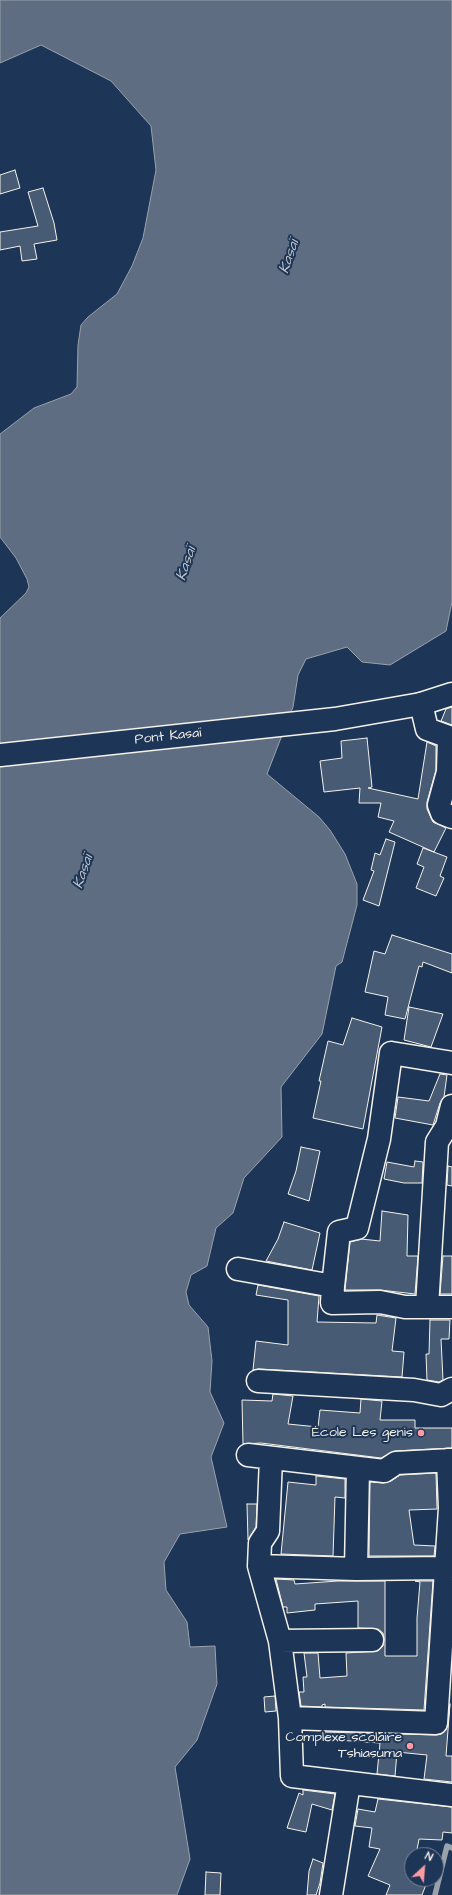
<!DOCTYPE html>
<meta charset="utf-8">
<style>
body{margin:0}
#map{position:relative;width:452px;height:1895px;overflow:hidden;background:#1d3557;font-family:"Architects Daughter",sans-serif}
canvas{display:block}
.north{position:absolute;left:404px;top:1847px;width:40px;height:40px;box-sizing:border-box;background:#1d3557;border:1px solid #738091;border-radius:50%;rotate:26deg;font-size:11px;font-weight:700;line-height:16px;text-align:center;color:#f4f1e8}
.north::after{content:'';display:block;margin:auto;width:14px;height:18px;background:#ff9aa2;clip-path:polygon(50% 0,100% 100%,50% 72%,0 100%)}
</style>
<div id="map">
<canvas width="452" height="1895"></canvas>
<div class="north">N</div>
</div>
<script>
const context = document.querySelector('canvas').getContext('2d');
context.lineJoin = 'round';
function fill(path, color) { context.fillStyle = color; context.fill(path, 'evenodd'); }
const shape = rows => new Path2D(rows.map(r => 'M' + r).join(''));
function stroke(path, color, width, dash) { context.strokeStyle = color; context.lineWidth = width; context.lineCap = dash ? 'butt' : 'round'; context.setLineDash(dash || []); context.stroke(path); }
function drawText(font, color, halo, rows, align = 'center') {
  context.font = font + ' "Architects Daughter",sans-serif'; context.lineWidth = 4; context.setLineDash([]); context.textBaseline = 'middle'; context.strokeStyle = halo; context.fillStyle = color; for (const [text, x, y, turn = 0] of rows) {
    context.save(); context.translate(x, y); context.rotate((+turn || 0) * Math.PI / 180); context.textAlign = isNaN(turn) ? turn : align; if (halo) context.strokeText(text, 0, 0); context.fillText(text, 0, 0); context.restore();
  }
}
const water = shape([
 [0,0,452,0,452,602,446,631,390,665,362,662,347,647,306,659,298,675,293,707,267,774,319,817,330,830,345,854,357,884,357,905,342,962,336,966,322,1034,281,1087,282,1137,244,1178,233,1213,216,1228,207,1266,191,1275,186,1292,189,1305,208,1327,212,1361,210,1392,224,1423,211,1457,227,1527,180,1534,164,1562,166,1590,187,1622,190,1647,215,1646,217,1684,197,1740,175,1767,190,1859,177,1895,0,1895,0,618,26,593,29,587,27,579,16,558,0,537,0,434,34,408,71,394,77,387,78,345,81,325,88,317,117,294,132,266,143,238,156,170,151,126,111,81,41,45,0,63,0,0]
]);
fill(water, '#5e6d82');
stroke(water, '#9aa2ab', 1);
stroke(shape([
 [435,1895,447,1846,452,1848]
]), '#9aa2ab', 5.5);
const building = shape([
 [15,170,20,188,0,194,0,175,15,170],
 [43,188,54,223,57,240,34,244,37,259,22,261,20,246,0,250,0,232,38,226,28,192,43,188],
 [452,707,452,725,441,721,446,709,452,707],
 [367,738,372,787,368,788,418,799,427,742,436,746,436,770,427,802,427,809,433,822,446,828,434,852,389,832,394,821,378,817,381,803,359,803,360,788,324,792,320,761,342,758,341,741,367,738],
 [386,839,395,842,379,906,363,900,374,871,371,870,375,853,380,855,386,839],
 [423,848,447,857,440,876,444,878,436,896,416,888,424,867,417,864,423,848],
 [392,935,452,954,452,973,423,962,422,967,419,966,405,1019,385,1015,388,997,365,992,374,951,385,954,392,935],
 [409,1007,443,1014,431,1047,404,1040,409,1007],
 [352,1018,382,1027,363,1129,313,1118,321,1081,319,1081,328,1041,343,1045,352,1018],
 [440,1074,447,1075,444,1097,440,1103,433,1125,395,1118,398,1097,429,1101,440,1074],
 [301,1147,320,1151,309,1201,288,1194,296,1171,301,1147],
 [415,1161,423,1162,422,1183,404,1183,384,1179,387,1162,414,1167,415,1161],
 [448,1166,452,1167,452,1186,447,1185,448,1166],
 [382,1211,408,1215,407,1256,418,1256,415,1294,380,1290,345,1290,350,1242,361,1239,380,1241,382,1211],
 [284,1222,320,1233,312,1270,266,1261,278,1239,284,1222],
 [443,1256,452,1256,452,1294,440,1294,443,1256],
 [258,1285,319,1296,317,1322,376,1323,377,1315,396,1318,392,1351,404,1352,402,1377,259,1369,253,1370,256,1341,288,1345,288,1300,256,1295,258,1285],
 [430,1320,450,1320,449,1339,441,1339,443,1380,439,1382,427,1380,426,1354,429,1354,430,1320],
 [273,1394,293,1396,288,1424,318,1427,320,1410,360,1413,361,1399,382,1401,380,1420,415,1420,415,1428,452,1428,452,1448,395,1451,381,1458,261,1443,243,1444,242,1400,272,1401,273,1394],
 [436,1473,437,1509,409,1510,414,1545,435,1546,434,1556,369,1556,370,1482,383,1483,391,1481,400,1475,436,1473],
 [316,1476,345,1479,345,1498,335,1497,333,1556,281,1554,288,1482,316,1485,316,1476],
 [247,1504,257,1504,256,1527,248,1540,247,1504],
 [276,1579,294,1580,295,1584,338,1581,385,1581,385,1656,417,1656,417,1618,420,1582,415,1581,433,1581,424,1710,325,1707,325,1704,322,1705,322,1707,301,1706,299,1692,304,1692,303,1677,307,1677,304,1653,318,1653,320,1678,347,1676,346,1653,378,1651,383,1646,384,1639,383,1633,378,1629,358,1628,358,1601,315,1604,315,1610,287,1613,287,1607,283,1607,276,1579],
 [275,1696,276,1711,265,1712,264,1697,275,1696],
 [450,1704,446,1756,452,1756,452,1782,424,1779,427,1755,397,1752,395,1776,377,1774,380,1743,323,1739,324,1732,436,1735,441,1734,446,1730,448,1724,450,1704],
 [303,1790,335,1794,332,1810,312,1804,306,1832,287,1828,299,1793,303,1795,303,1790],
 [378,1799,452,1807,452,1833,443,1832,442,1840,419,1839,416,1855,412,1855,412,1879,428,1879,422,1895,386,1895,390,1885,368,1876,380,1849,369,1847,372,1828,355,1826,358,1809,375,1812,378,1799],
 [313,1859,323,1863,320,1883,316,1895,307,1895,309,1871,313,1859],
 [206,1872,221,1873,220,1895,205,1895,206,1872]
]);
fill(building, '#485b74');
stroke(building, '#f4f1e8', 1);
const minor = shape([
 [421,704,427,729,449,737,448,772,439,805,442,813,452,817],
 [238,1269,333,1286,332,1303,380,1302,405,1307,452,1307],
 [333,1286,339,1232,357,1228,379,1139,391,1053,452,1063],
 [427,1307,437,1142,447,1126,452,1106],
 [258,1381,414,1390,441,1395,452,1389],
 [248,1455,384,1471,396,1463,452,1460],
 [271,1458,268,1531,260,1543,259,1566,280,1641,290,1718,292,1776,452,1795],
 [259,1566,356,1569,446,1568],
 [356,1569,358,1468],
 [280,1641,372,1640],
 [290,1718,436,1723,450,1508,448,1460],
 [331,1895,349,1783]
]);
const major = shape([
 [0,755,335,719,421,704,452,694]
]);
stroke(minor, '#f4f1e8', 25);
stroke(major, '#f4f1e8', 25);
stroke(minor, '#1d3557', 22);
stroke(major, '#1d3557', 22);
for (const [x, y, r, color] of [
 [421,1433,4,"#ff9aa2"],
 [410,1746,4,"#ff9aa2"]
]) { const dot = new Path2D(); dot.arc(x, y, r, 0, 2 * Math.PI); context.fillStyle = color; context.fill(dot); stroke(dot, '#1d3557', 1.5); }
drawText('14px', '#f4f1e8', '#1d3557', [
 ["Pont Kasaï",168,737,-6]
]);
drawText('14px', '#f4f1e8', '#1d3557', [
 ["École Les genis",413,1433],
 ["Complexe scolaire",402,1738],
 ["Tshiasuma",402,1754]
], 'right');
drawText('italic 15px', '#c0c3c4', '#1d3557', [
 ["Kasaï",290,257,-71],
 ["Kasaï",187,564,-71],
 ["Kasaï",84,872,-71]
]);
</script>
